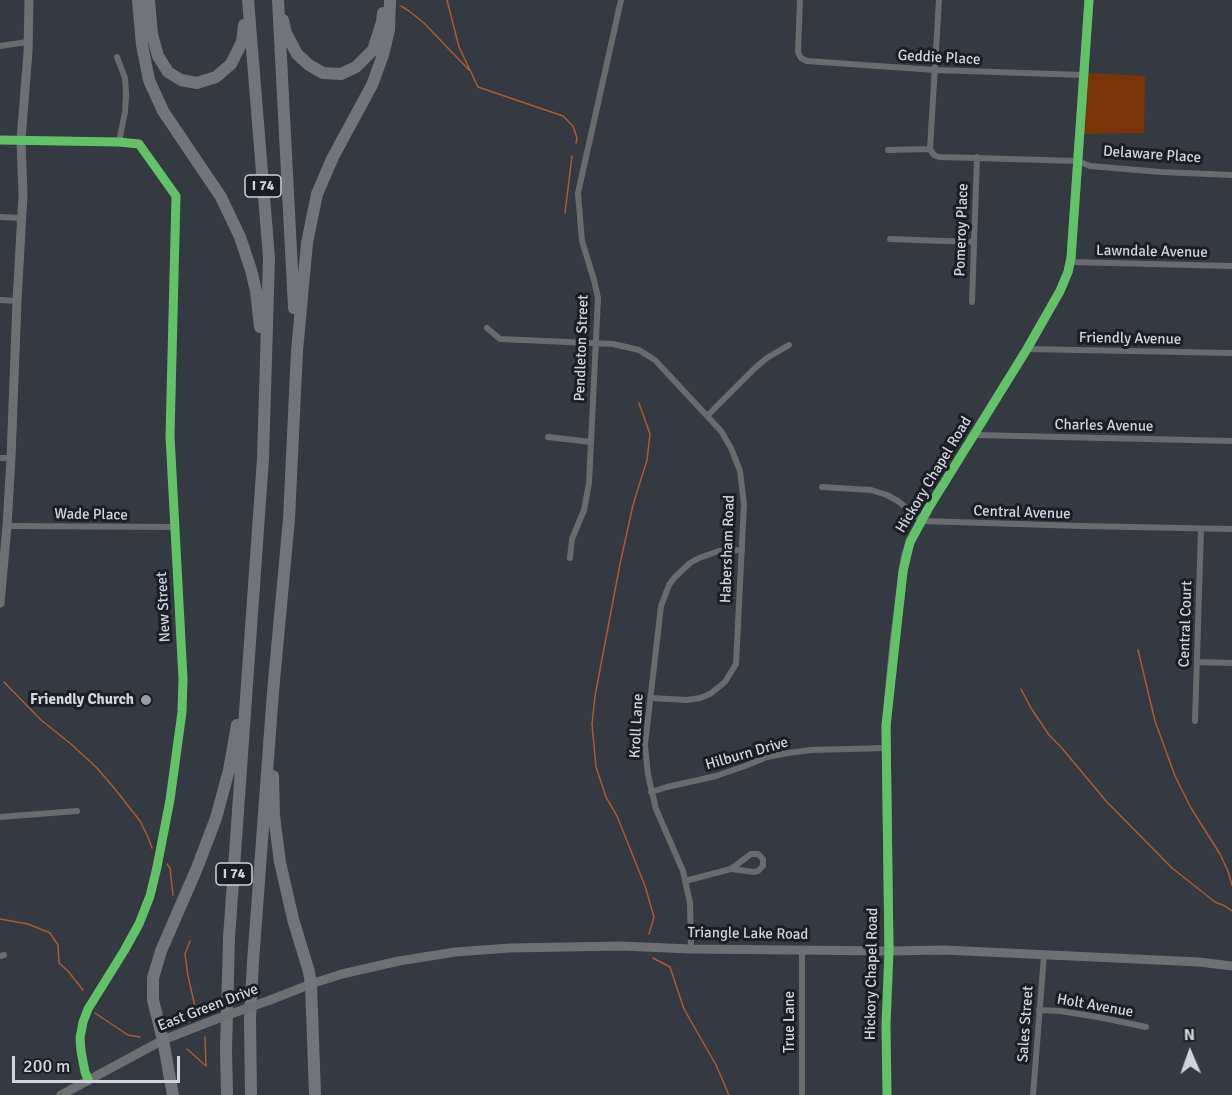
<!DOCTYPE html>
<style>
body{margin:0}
#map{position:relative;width:1232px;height:1095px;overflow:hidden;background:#353941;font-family:Signika,sans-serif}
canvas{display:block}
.north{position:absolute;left:1160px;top:1023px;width:60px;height:60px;-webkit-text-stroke:4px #1b1f25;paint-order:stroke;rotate:358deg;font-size:16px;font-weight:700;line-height:24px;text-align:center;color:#cfd4dd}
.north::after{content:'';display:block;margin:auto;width:21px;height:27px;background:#cfd4dd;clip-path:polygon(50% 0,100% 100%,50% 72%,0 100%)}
.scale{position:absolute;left:12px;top:1056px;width:168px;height:27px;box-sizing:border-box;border:3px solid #cfd4dd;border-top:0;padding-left:8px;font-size:18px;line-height:21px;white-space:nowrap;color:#cfd4dd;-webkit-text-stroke:4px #1b1f25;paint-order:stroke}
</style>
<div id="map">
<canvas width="1232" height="1095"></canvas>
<div class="north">N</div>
<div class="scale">200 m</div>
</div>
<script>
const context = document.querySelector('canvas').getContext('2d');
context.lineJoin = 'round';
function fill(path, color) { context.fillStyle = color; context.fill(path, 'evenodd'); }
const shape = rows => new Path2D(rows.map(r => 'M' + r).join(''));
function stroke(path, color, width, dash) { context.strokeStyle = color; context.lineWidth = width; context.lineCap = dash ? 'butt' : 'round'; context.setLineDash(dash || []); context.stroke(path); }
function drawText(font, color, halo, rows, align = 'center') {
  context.font = font + ' Signika,sans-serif'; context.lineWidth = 6; context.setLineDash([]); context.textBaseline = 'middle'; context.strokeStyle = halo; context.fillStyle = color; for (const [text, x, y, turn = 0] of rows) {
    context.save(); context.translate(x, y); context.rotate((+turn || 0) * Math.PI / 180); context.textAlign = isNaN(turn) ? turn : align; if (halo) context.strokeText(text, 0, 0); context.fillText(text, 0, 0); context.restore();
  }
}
fill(shape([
 [1087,73,1145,76,1144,133,1083,134]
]), '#793509');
stroke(shape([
 [447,0,459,47,478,87,563,116,573,126,577,138,576,143],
 [401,6,409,11,424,23,469,70],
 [565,213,572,156],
 [639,403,650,434,647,460,633,505,620,564,595,696,592,724,596,767,606,797,617,816,645,886,654,917,649,934],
 [1138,650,1155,721,1175,776,1191,808,1220,854,1228,871,1232,885],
 [4,682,41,720,71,744,97,768,115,789,140,821,148,837,152,848],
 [1021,689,1031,708,1049,735,1061,747,1106,801,1172,868,1215,902,1225,906,1232,911],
 [167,864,170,868,173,895],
 [0,919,28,924,50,933,58,945,59,963,68,971,83,990],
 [190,941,185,954,188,976,196,1011],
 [653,958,670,967,684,1009,716,1065,729,1095],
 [95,1013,128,1035,140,1037],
 [205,1037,206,1066],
 [187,1049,206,1066]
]), '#ac5c33', 1.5);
stroke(shape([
 [800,0,798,52,801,58,807,61,935,70,1084,75],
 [0,46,27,42],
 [117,57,125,78,126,94,125,112,119,142],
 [0,140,119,142,139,144,176,196,170,436,180,622,183,679,182,712,170,800,157,867,150,896,139,924,124,951,88,1009,83,1022,80,1038,81,1051,85,1072,88,1079],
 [930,149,934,155,939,157,1078,161,1090,166,1161,172,1232,175],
 [930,149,939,0],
 [888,150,930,149],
 [0,217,22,218],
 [890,239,974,242],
 [1070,262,1232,266],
 [0,300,17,301],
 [972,302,977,157],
 [487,328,500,339,613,344,639,350,655,360,721,431,731,448,740,471,744,504,736,664,725,682,710,694,700,698,687,700,651,698],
 [1027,349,1232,353],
 [707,416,755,368,767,358,789,345],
 [975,435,1232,441],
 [548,437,591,442],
 [0,458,11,458],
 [822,487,871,490,887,495,898,501,922,521,1081,526,1232,529],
 [7,526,174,527],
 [570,558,572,539,584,510,589,483,598,298,594,280,582,241,578,193,621,0],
 [1197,662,1232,663],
 [1195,721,1201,529],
 [651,792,667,787,716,776,745,766,767,757,788,753,811,750,886,748],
 [0,817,77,811],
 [685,881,731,869,751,854,758,854,763,859,763,866,758,871,754,872,731,869],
 [691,949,690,903,683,871,656,809,648,775,645,745,661,606,669,585,675,577,690,563,699,558,719,551,742,550],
 [0,956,4,955],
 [1039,1010,1060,1011,1098,1017,1146,1027],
 [802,1095,802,949],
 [887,1095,886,1025,889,951],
 [1033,1095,1044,955]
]), '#696b6e', 6);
stroke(shape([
 [0,603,7,526,11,458,17,301,23,195,21,140,28,52,29,0],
 [889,951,886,726,894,643,905,558,910,542,928,509,1027,349,1060,291,1068,272,1071,258,1089,0],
 [270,1000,311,984,342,974,399,961,455,952,510,948,620,946,691,949,889,951,944,950,1199,962,1232,966],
 [61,1095,163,1040,214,1020]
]), '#6d6f73', 9);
stroke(shape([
 [138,0,142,45,149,80,163,111,221,197,240,237,251,270,256,291,260,327],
 [149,0,152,34,158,56,168,72,181,80,197,83,216,77,231,64,242,42,244,25],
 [278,0,294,308],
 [283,20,286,33,297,54,309,65,323,73,341,74,356,67,373,50,382,22,383,13],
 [273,776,274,816,280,862,293,919,309,972,311,984,315,1095],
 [173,1095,163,1040,153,1000,153,978,161,951,197,868,216,818,229,770,237,725],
 [227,1095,226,1050,229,938,263,459,269,258,248,0],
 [251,1095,250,1018,253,962,273,692,289,519,297,351,307,243,317,194,333,157,372,85,383,55,389,30,390,0]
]), '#717478', 12);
stroke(shape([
 [214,1020,270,1000]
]), '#6d6f73', 9);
stroke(shape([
 [0,140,119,142,139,144,176,196,170,436,180,622,183,679,182,712,170,800,157,867,150,896,139,924,124,951,88,1009,83,1022,80,1038,81,1051,85,1072,88,1079],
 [887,1095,886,1025,889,951,886,726,903,571,910,542,928,509,1027,349,1060,291,1068,272,1071,258,1089,0]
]), '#61c268', 9);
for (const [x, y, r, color] of [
 [146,700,6,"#999ea6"]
]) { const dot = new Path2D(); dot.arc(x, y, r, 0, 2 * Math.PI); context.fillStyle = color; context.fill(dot); stroke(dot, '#1b1f25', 2); }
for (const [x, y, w] of [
 [263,186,36],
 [234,874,36]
]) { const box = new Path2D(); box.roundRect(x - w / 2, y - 11, w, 22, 4.5); context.fillStyle = '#1b1f25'; context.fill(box); stroke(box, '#cfd4dd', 1.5); }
drawText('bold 14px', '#cfd4dd', null, [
 ["I 74",263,186],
 ["I 74",234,874]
]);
drawText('15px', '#cfd4dd', '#1b1f25', [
 ["Geddie Place",939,58,3],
 ["Delaware Place",1152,155,4],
 ["Pomeroy Place",962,230,-88],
 ["Lawndale Avenue",1152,252,1],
 ["Friendly Avenue",1130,339,1],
 ["Pendleton Street",582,348,-88],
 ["Charles Avenue",1104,426,1],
 ["Hickory Chapel Road",934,475,-59],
 ["Central Avenue",1022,513,2],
 ["Wade Place",91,515,1],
 ["Habersham Road",728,549,-88],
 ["New Street",164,607,-93],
 ["Central Court",1186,624,-88],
 ["Kroll Lane",637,726,-87],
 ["Hilburn Drive",747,754,-16],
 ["Triangle Lake Road",748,934,1],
 ["Hickory Chapel Road",872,974,-89],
 ["Holt Avenue",1095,1006,10],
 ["East Green Drive",208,1008,-21],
 ["True Lane",790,1022,-90],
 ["Sales Street",1026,1024,-86]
]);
drawText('bold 15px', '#cfd4dd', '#1b1f25', [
 ["Friendly Church",134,700]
], 'right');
</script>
